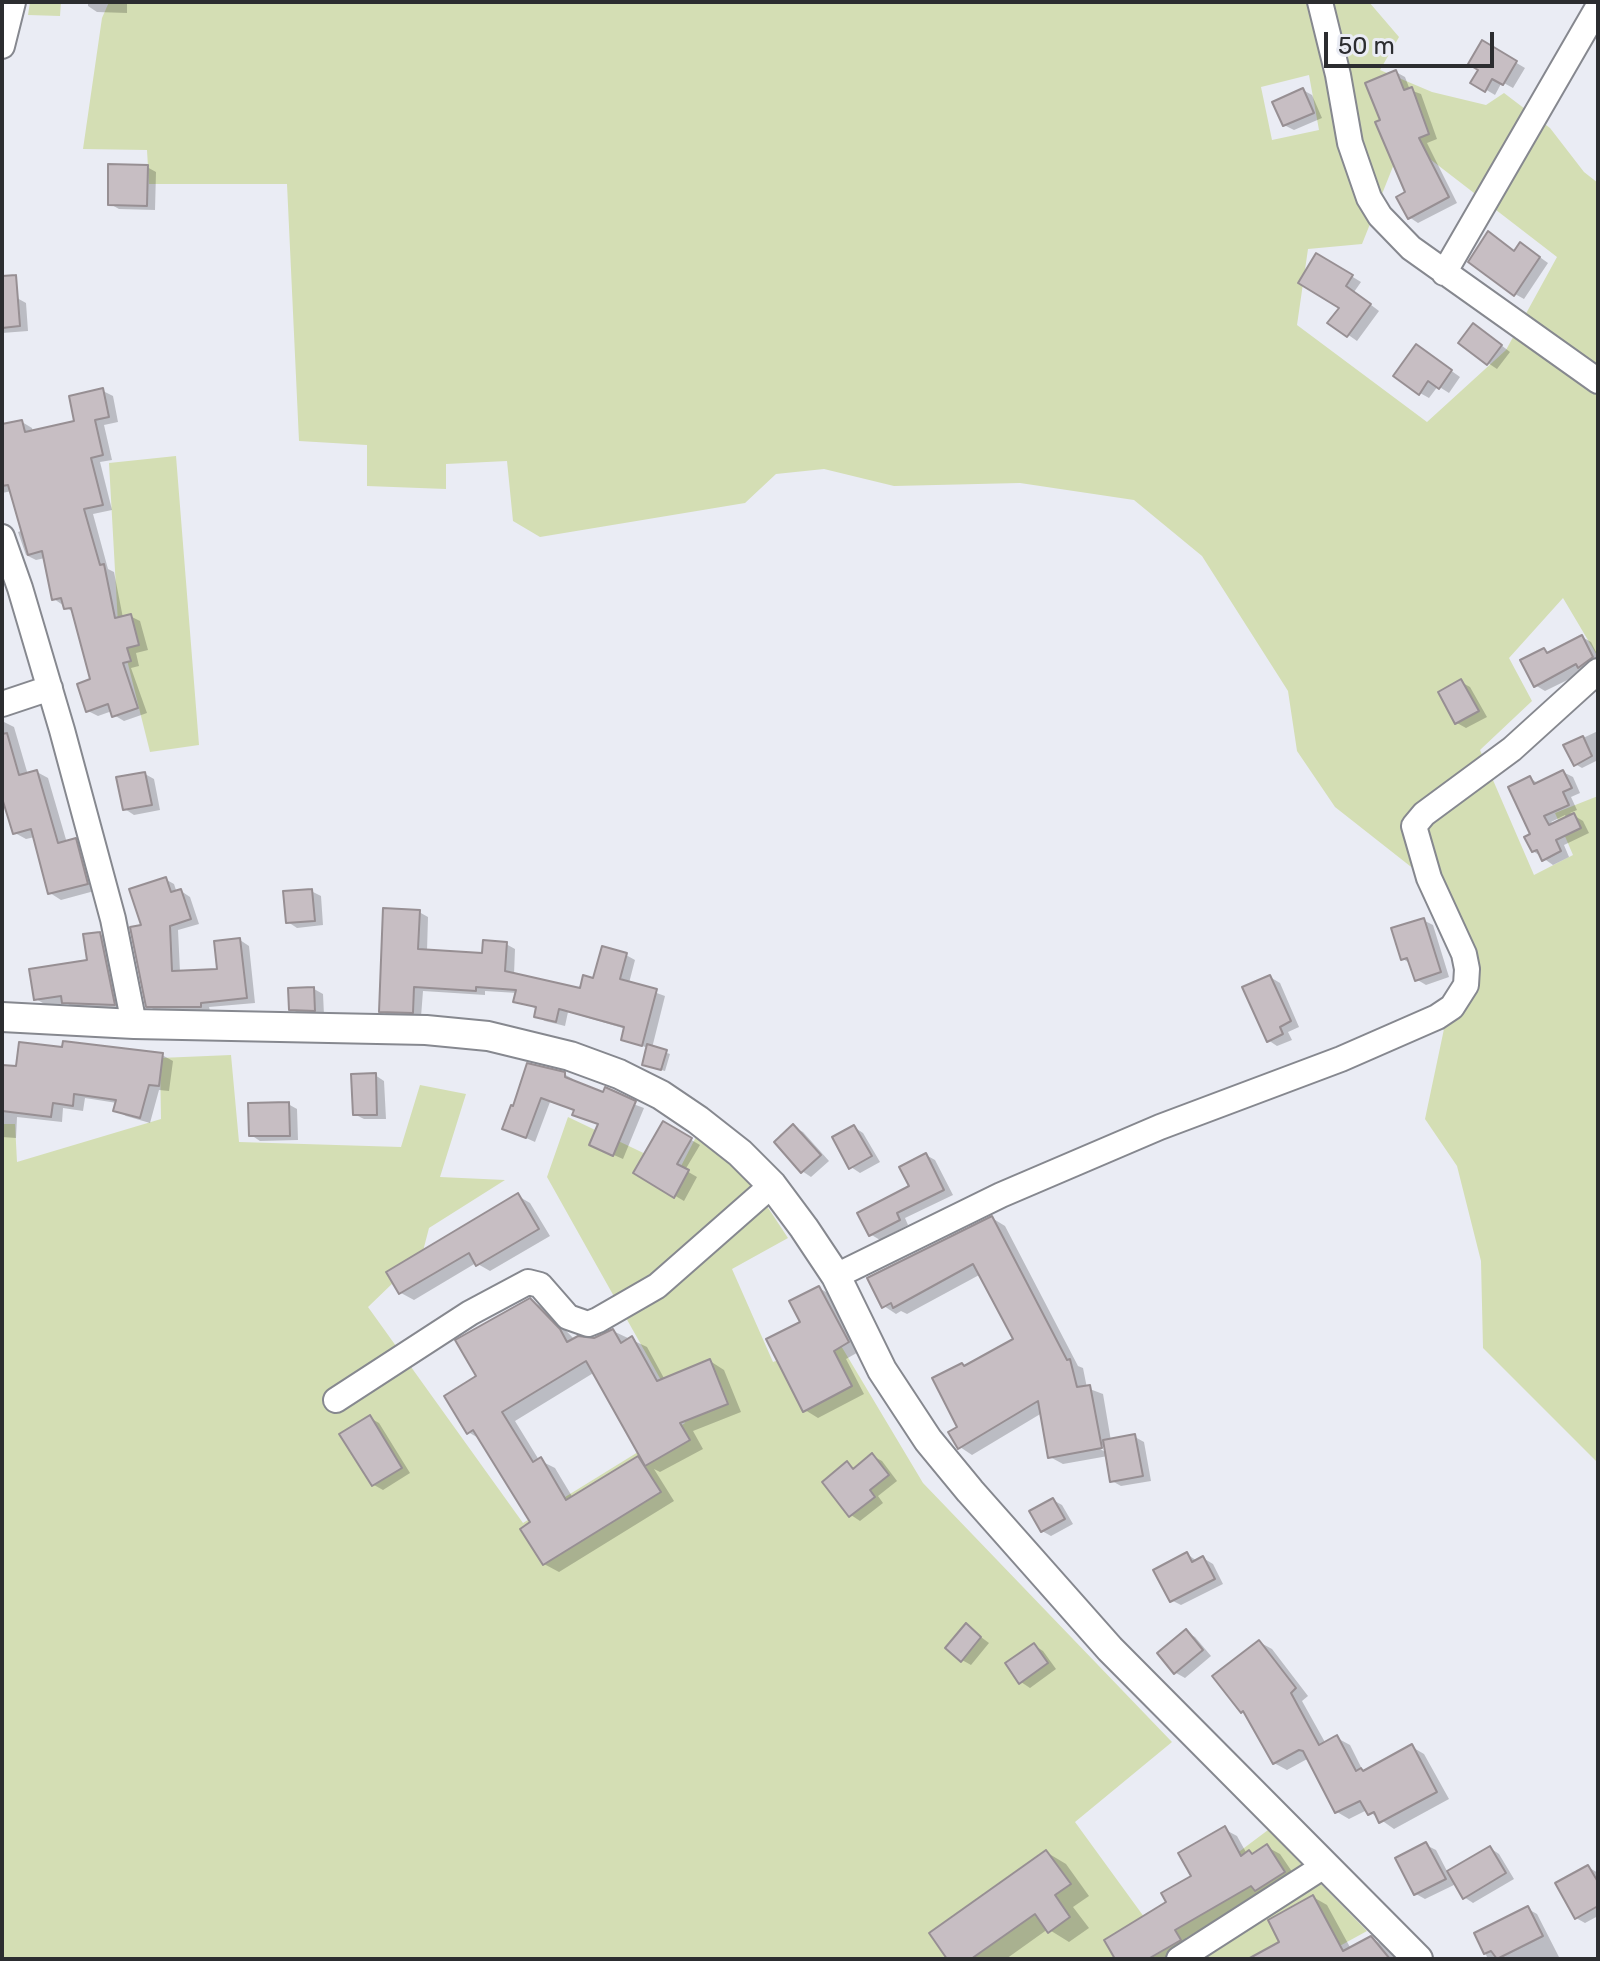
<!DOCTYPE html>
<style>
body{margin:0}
#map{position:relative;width:1600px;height:1961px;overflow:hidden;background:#eaecf4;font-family:Rubik,sans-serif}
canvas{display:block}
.frame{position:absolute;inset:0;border:4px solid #2c2d30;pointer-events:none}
.scale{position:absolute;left:1324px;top:32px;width:170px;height:36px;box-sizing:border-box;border:4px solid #2c2d30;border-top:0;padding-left:10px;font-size:24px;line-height:28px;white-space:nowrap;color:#2c2d30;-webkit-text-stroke:6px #eaecf4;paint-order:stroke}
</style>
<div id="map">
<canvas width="1600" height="1961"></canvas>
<div class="frame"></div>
<div class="scale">50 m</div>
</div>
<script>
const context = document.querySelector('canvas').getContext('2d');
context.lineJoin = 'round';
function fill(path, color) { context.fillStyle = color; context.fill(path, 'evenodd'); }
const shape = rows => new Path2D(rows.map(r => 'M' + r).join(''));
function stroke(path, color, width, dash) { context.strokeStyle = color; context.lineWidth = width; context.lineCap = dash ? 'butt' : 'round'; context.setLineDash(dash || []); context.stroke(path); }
fill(shape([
 [30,2,61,2,60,16,28,15],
 [109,2,1369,2,1399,37,1380,70,1432,92,1486,105,1504,93,1550,128,1584,172,1598,183,1598,657,1563,598,1509,658,1532,701,1480,750,1534,875,1573,855,1555,813,1598,796,1598,1463,1483,1348,1481,1261,1457,1166,1425,1119,1444,1029,1466,978,1443,892,1335,807,1297,751,1288,691,1202,556,1134,500,1020,483,894,486,824,469,776,474,745,503,540,537,513,521,507,461,446,464,446,489,367,486,367,445,299,441,287,184,149,184,147,150,83,149,102,18],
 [1309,75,1319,130,1272,140,1261,87],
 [1404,139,1557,257,1506,350,1427,422,1297,325,1308,249,1362,244],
 [176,456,199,745,150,752,118,624,109,463],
 [231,1055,239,1142,401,1147,420,1085,466,1094,440,1177,505,1180,429,1228,422,1255,368,1307,523,1523,685,1423,547,1177,568,1117,679,1170,697,1135,751,1182,788,1238,732,1269,773,1362,837,1339,923,1483,1172,1742,1075,1822,1147,1921,1268,1830,1367,1931,1316,1959,2,1959,2,1124,15,1124,17,1162,161,1119,160,1058]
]), '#d4deb4');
fill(shape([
 [88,2,127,2,127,13,97,12,88,6],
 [1483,43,1525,68,1513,88,1502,82,1495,95,1473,82,1480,70],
 [1396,72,1405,77,1410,90,1421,94,1437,139,1427,143,1457,203,1418,223,1409,217,1408,193,1383,122],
 [1303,90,1312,95,1322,118,1294,130,1284,125],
 [147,167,156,172,155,210,119,209,110,204],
 [1530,250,1548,263,1524,299,1515,294,1516,252],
 [1317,255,1361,282,1354,292,1379,311,1357,341,1330,322,1341,307],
 [17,298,26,303,28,331,2,333,2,299],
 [1483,331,1510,352,1497,369,1488,363],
 [1425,352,1460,377,1449,393,1438,386,1429,398,1420,393],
 [103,391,113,396,118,422,104,425,112,460,100,462,112,510,93,514,108,569,114,572,123,618,130,616,140,621,148,650,136,653,139,666,131,668,147,713,124,721,114,715,112,711,98,716,88,711,92,681,73,612,54,599,45,558,36,560,26,555,18,532,24,530,12,491,2,493,2,427,22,422,32,428,33,433,77,423],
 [1582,637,1591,642,1598,656,1598,665,1545,691,1535,685,1544,650,1550,653],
 [1461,682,1470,687,1487,717,1466,728,1457,723],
 [2,721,14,727,28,775,37,772,48,778,67,843,75,840,86,847,98,890,61,900,50,893,35,837,26,839,15,833,2,791],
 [1598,731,1598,760,1582,768,1575,764,1566,746],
 [1563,772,1573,777,1580,793,1571,797,1577,810,1570,813,1583,821,1589,833,1564,845,1569,857,1553,865,1533,851,1530,778,1539,784],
 [1565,815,1567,819,1555,825,1551,822],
 [145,774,154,779,160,810,134,815,125,809],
 [165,879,174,884,177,893,181,891,190,897,199,924,178,930,180,972,219,971,240,940,249,946,255,1003,209,1007,210,1011,157,1011,148,1006,144,927],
 [311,891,321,896,323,925,297,928,288,922],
 [419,912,428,917,427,951,484,955,506,944,515,949,514,975,582,990,626,955,635,960,629,983,665,996,652,1048,670,1054,665,1071,648,1066,648,1048,623,1039,626,1029,568,1012,565,1026,545,1021,536,1016,538,1009,516,1001,517,993,485,991,485,995,423,991,421,1017,390,1016,381,1011],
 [1423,920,1433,925,1449,977,1426,985,1416,979,1411,964,1403,959],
 [100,934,113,941,127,1011,77,1009,66,1003,48,1006,36,999,90,962],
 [1270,977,1280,983,1299,1027,1288,1032,1292,1040,1277,1046,1268,1040],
 [314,989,323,994,324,1015,300,1014,291,1009],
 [162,1055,173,1061,169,1091,159,1090,150,1123,126,1116,115,1110,117,1103,85,1098,83,1111,63,1108,62,1122,17,1117,16,1138,2,1137,2,1067],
 [564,1074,573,1079,573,1082,644,1108,623,1159,600,1149,600,1125,583,1119,576,1111,550,1102,535,1142,504,1128],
 [375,1075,384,1081,386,1119,364,1119,354,1114],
 [288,1104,297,1109,298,1140,260,1141,251,1135],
 [664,1124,700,1145,685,1170,697,1177,684,1201,635,1172],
 [794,1127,803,1132,829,1161,811,1177,802,1171],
 [854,1127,863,1133,880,1162,860,1173,851,1167],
 [926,1155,935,1160,953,1195,905,1218,908,1225,880,1240,870,1234,911,1187],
 [518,1196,530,1203,550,1236,490,1271,476,1263,414,1300,401,1293],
 [992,1218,1005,1226,1078,1366,1083,1368,1087,1388,1103,1394,1111,1441,1135,1437,1144,1442,1151,1481,1121,1486,1112,1481,1108,1456,1063,1464,1050,1457,1042,1413,972,1455,960,1447,965,1368,1015,1340,981,1274,907,1314,901,1311,896,1314,884,1306],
 [1095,1441,1107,1448,1107,1453,1093,1445],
 [819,1288,833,1296,862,1350,846,1359,864,1394,818,1418,805,1410,802,1323],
 [530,1300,545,1309,575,1340,594,1340,613,1331,647,1347,665,1380,710,1361,724,1370,741,1412,693,1431,703,1449,660,1472,654,1469,674,1501,559,1572,544,1564,533,1523,482,1440,468,1432,479,1377],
 [595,1372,645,1462,638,1458,573,1498,555,1468,539,1460,515,1421],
 [370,1418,379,1423,410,1473,383,1490,374,1485],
 [873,1456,882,1461,897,1481,878,1496,883,1503,860,1521,851,1515,847,1464,856,1469],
 [1053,1500,1062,1505,1073,1524,1051,1536,1042,1531],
 [1187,1554,1197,1561,1203,1558,1213,1564,1223,1584,1181,1605,1171,1600],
 [966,1626,989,1643,971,1665,962,1660],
 [1186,1632,1195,1637,1211,1656,1185,1678,1176,1673,1160,1653],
 [1259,1642,1272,1649,1308,1696,1302,1701,1326,1744,1337,1738,1350,1745,1364,1773,1412,1747,1424,1754,1449,1799,1394,1829,1367,1810,1349,1819,1337,1812,1309,1758,1287,1770,1274,1763,1247,1714,1242,1712],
 [1034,1645,1043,1651,1056,1669,1030,1688,1021,1682],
 [1224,1829,1237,1836,1247,1854,1254,1855,1267,1847,1280,1854,1297,1879,1263,1893,1186,1938,1192,1947,1172,1959,1117,1959,1193,1876],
 [1426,1845,1436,1850,1448,1873,1490,1848,1499,1854,1514,1879,1473,1903,1464,1897,1456,1884,1425,1899,1416,1894],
 [1046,1852,1066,1864,1089,1896,1073,1907,1089,1928,1069,1942,1048,1929,1006,1959,950,1959],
 [1588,1867,1598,1873,1598,1916,1585,1923,1576,1918],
 [1313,1897,1327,1905,1351,1949,1371,1938,1385,1946,1398,1959,1252,1959,1282,1942],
 [1528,1909,1537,1914,1560,1959,1488,1959,1476,1934]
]), '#0003');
const building = shape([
 [1482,40,1517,61,1503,85,1492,79,1485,92,1470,83,1478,70,1468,64,1482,40],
 [1396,70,1404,90,1412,87,1429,134,1419,138,1449,197,1408,219,1396,197,1405,192,1375,122,1380,120,1365,83,1396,70],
 [1303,88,1314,113,1283,126,1272,102,1303,88],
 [108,164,148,165,147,206,108,205,108,164],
 [1488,231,1514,251,1520,242,1540,257,1514,296,1468,262,1488,231],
 [1316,253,1353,275,1346,286,1371,304,1347,337,1327,323,1339,308,1298,283,1316,253],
 [16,275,20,326,2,328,2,276,16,275],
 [1473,323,1502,345,1487,365,1458,343,1473,323],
 [1416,344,1452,370,1439,389,1428,381,1419,395,1393,376,1416,344],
 [103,388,109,417,95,420,103,455,91,458,103,505,84,509,100,565,104,564,115,618,131,614,139,645,127,648,131,661,123,663,138,708,112,717,108,704,86,712,77,684,90,679,71,608,64,609,61,598,52,600,42,551,28,555,8,485,2,486,2,424,22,420,25,432,74,421,69,396,103,388],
 [1582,635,1593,657,1578,668,1576,664,1534,687,1520,660,1544,648,1547,653,1582,635],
 [1461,679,1479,711,1455,724,1438,692,1461,679],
 [7,733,19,775,37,770,58,843,76,838,88,884,48,894,31,829,13,834,2,798,2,734,7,733],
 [1583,736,1592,756,1574,766,1563,745,1583,736],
 [1563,770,1572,788,1563,792,1569,805,1544,816,1549,825,1574,813,1581,828,1556,840,1561,851,1542,861,1537,850,1532,852,1524,837,1530,834,1508,787,1530,776,1534,784,1563,770],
 [145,772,152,805,123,810,116,777,145,772],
 [166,877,171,892,181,889,191,919,170,926,172,971,217,969,214,941,240,938,247,998,201,1003,201,1007,146,1007,130,927,141,925,129,889,166,877],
 [312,889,315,921,286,923,283,891,312,889],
 [383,908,420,910,418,949,482,953,483,940,507,942,505,971,580,988,583,975,593,978,602,946,627,953,620,979,657,989,642,1046,621,1040,624,1027,559,1009,556,1022,534,1017,536,1007,513,1002,516,990,476,987,476,991,414,987,413,1013,379,1012,383,908],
 [1424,918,1441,972,1415,981,1407,958,1401,960,1391,928,1424,918],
 [100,932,115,1005,62,1003,61,996,34,1000,29,969,87,960,83,934,100,932],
 [1270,975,1291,1021,1280,1027,1283,1034,1267,1042,1242,987,1270,975],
 [314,987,315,1011,289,1010,288,988,314,987],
 [63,1041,163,1053,159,1086,149,1085,140,1118,113,1111,116,1100,74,1094,73,1106,53,1103,51,1117,2,1111,2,1065,16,1066,19,1042,62,1047,63,1041],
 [647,1044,667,1050,661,1070,642,1065,647,1044],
 [527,1063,565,1072,565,1077,603,1092,605,1087,636,1101,613,1156,589,1145,598,1124,572,1115,574,1110,541,1098,526,1138,502,1129,511,1105,513,1106,527,1063],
 [376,1073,377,1115,353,1115,351,1074,376,1073],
 [289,1102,290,1136,249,1136,248,1103,289,1102],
 [663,1121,692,1138,677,1164,689,1170,674,1198,633,1173,663,1121],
 [793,1124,821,1155,801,1173,774,1142,793,1124],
 [854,1125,872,1156,849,1169,832,1137,854,1125],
 [926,1153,944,1190,897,1213,900,1220,869,1236,857,1213,909,1186,899,1167,926,1153],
 [518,1193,539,1229,476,1266,469,1253,399,1294,386,1272,518,1193],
 [992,1216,1067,1360,1070,1359,1077,1387,1090,1385,1102,1448,1048,1458,1038,1401,958,1449,948,1432,957,1427,932,1378,962,1363,964,1366,1013,1339,973,1264,893,1308,891,1303,882,1308,867,1278,992,1216],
 [819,1286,849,1342,834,1351,852,1386,803,1412,766,1339,800,1322,789,1301,819,1286],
 [530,1298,560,1329,567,1342,578,1336,594,1338,613,1329,621,1343,632,1336,657,1381,710,1359,728,1404,680,1423,690,1440,645,1466,586,1361,502,1412,533,1462,541,1457,566,1500,638,1456,661,1492,543,1565,520,1529,530,1522,473,1430,467,1434,444,1396,476,1376,455,1340,530,1298],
 [370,1415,402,1468,372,1486,339,1434,370,1415],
 [1135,1434,1143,1476,1110,1482,1103,1440,1135,1434],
 [872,1453,889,1475,870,1490,875,1497,849,1517,822,1482,847,1461,853,1469,872,1453],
 [1053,1498,1065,1519,1041,1532,1029,1511,1053,1498],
 [1187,1552,1192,1562,1203,1556,1215,1579,1170,1602,1153,1570,1187,1552],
 [966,1623,981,1637,961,1662,945,1648,966,1623],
 [1186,1629,1203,1650,1174,1674,1157,1653,1186,1629],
 [1259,1640,1296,1688,1291,1693,1319,1745,1337,1735,1356,1771,1361,1768,1363,1771,1412,1744,1437,1792,1379,1823,1374,1812,1368,1815,1360,1801,1335,1813,1303,1751,1299,1750,1273,1764,1243,1711,1241,1713,1212,1676,1259,1640],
 [1034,1643,1048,1663,1019,1684,1005,1663,1034,1643],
 [1225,1826,1241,1856,1249,1850,1252,1854,1267,1844,1285,1872,1255,1891,1251,1886,1175,1930,1181,1940,1148,1959,1115,1959,1104,1940,1166,1902,1161,1893,1191,1876,1178,1853,1225,1826],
 [1426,1842,1446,1879,1414,1895,1395,1858,1426,1842],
 [1490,1846,1506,1873,1463,1899,1447,1871,1490,1846],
 [1046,1850,1071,1884,1055,1895,1070,1917,1048,1933,1035,1914,971,1959,947,1959,929,1933,1046,1850],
 [1588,1865,1598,1882,1598,1906,1575,1919,1555,1883,1588,1865],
 [1313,1895,1343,1951,1371,1936,1390,1959,1248,1959,1279,1942,1268,1920,1313,1895],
 [1528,1906,1543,1936,1497,1959,1491,1951,1484,1954,1474,1933,1528,1906]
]);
fill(building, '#c7bec3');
stroke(building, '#978f93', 2);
const minor = shape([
 [1320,2,1338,75,1350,143,1369,198,1380,216,1411,248,1598,381],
 [2,46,13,2],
 [1444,273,1598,7],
 [2,537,20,588,62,730,113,919,134,1024],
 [2,704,50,688],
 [836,1276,1001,1195,1160,1127,1341,1059,1437,1017,1452,1007,1466,985,1467,969,1464,954,1429,878,1414,826,1424,814,1512,749,1598,671],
 [336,1400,470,1313,528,1282,540,1285,568,1317,588,1324,598,1320,657,1286,772,1185],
 [1179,1959,1324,1866]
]);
const tertiary = shape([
 [2,1017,134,1024,426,1030,488,1036,570,1056,619,1074,661,1095,698,1120,740,1153,772,1185,804,1228,836,1276,882,1370,928,1440,970,1491,1110,1649,1418,1959]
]);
stroke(minor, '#86888f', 28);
stroke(tertiary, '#86888f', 32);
stroke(minor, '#fff', 24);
stroke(tertiary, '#fff', 28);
</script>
